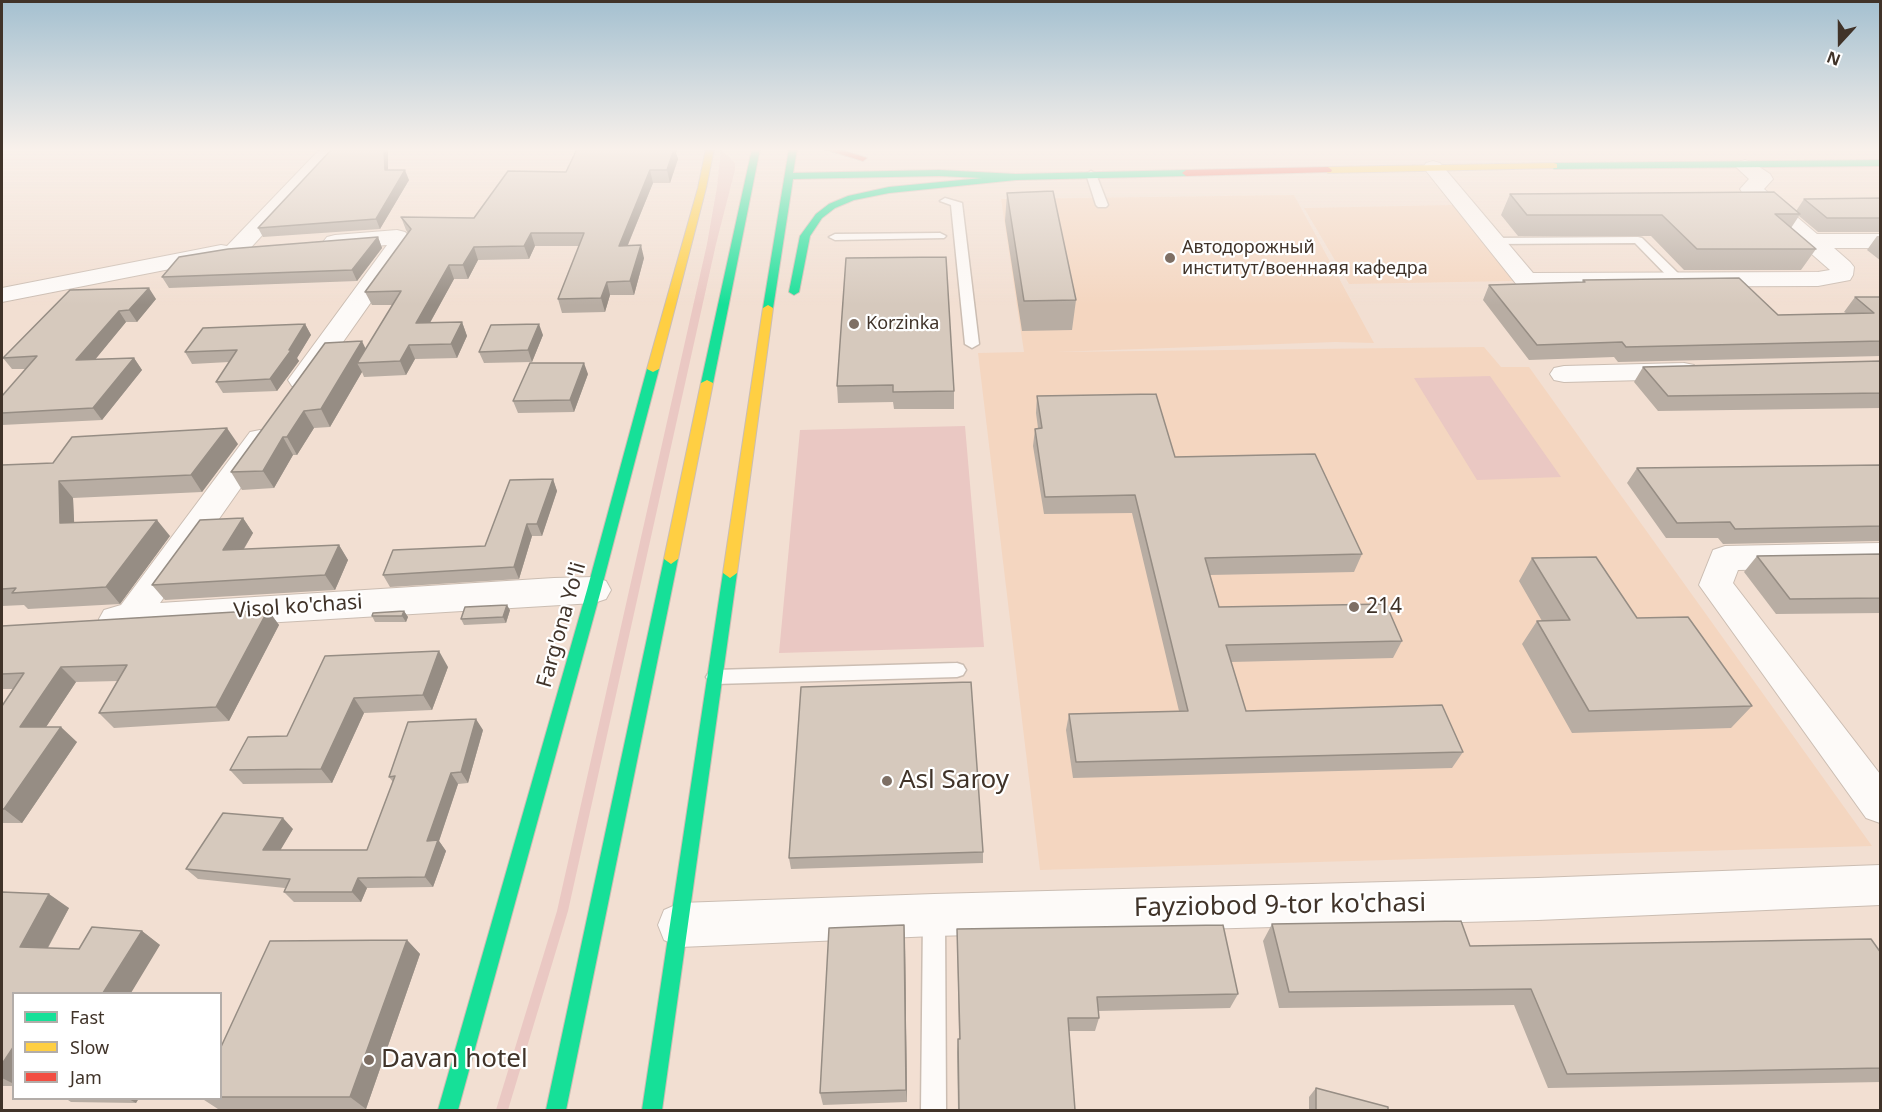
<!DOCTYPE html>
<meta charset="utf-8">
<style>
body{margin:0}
#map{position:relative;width:1882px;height:1112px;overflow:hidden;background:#f2dfd2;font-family:"Noto Sans",sans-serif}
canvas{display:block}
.frame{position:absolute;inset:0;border:3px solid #403329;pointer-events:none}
.legend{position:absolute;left:12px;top:992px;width:210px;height:108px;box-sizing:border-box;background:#fff;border:2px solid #b3ada9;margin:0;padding:8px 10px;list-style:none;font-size:18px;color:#403329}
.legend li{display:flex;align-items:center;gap:12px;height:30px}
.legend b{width:30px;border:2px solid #b3ada9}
.north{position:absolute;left:1810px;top:12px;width:60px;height:60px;-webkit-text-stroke:4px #fff;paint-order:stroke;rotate:201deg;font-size:16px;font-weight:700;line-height:24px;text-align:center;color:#403329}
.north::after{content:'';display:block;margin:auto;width:21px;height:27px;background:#403329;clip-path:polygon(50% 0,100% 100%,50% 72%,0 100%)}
</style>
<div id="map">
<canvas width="1882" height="1112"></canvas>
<div class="frame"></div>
<ul class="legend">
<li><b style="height:8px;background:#16e098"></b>Fast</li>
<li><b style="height:8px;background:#ffcf43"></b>Slow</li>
<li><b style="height:8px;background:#f24e42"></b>Jam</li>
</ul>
<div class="north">N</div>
</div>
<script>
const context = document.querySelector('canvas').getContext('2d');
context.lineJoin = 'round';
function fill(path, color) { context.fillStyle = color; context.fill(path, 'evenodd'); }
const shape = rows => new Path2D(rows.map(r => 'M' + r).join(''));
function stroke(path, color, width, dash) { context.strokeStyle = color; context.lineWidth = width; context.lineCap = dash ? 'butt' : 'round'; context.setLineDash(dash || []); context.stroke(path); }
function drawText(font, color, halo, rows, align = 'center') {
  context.font = font + ' "Noto Sans",sans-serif'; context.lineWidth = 4.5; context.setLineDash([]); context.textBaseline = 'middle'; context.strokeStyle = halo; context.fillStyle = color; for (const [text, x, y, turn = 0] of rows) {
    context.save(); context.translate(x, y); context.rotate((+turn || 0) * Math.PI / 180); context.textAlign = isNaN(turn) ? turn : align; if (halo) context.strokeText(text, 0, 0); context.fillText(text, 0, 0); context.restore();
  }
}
fill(shape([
 [1294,195,1374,343,1335,342,1056,352,1484,347,1501,367,1529,367,1872,846,1040,870,978,353,1024,352,1001,199],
 [1453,205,1514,281,1349,284,1304,208]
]), '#f4d6c0');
fill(shape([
 [721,149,735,163,735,170,716,244,568,911,508,1110,496,1110,557,911,707,244,717,187],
 [1490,376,1561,477,1477,480,1414,378],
 [965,426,984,647,779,653,800,430]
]), '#eac8c3');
const lane = shape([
 [1091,171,1096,174,1108,205,1106,207,1098,207,1096,205,1086,174,1091,171],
 [945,198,962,203,979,344,972,348,965,344,951,205,940,201,945,198],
 [940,233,946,236,944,238,835,240,829,237,835,234,940,233],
 [1638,237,1642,238,1681,276,1681,282,1673,282,1635,243,1494,244,1488,241,1494,238,1638,237],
 [957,663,963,665,966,670,963,675,957,677,715,684,709,682,706,677,709,672,715,670,957,663],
 [934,905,942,908,945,916,946,1110,921,1110,923,916,926,908,934,905]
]);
const street = shape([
 [320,149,341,149,245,254,231,255,221,259,2,302,2,288,221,245,227,246,320,149],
 [1745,160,1752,162,1770,174,1773,179,1764,189,1817,234,1880,234,1880,248,1834,248,1850,262,1854,267,1853,275,1850,280,1818,286,1526,287,1517,285,1423,167,1426,163,1433,161,1440,163,1533,273,1818,272,1830,270,1743,194,1740,189,1749,179,1735,166,1738,162,1745,160],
 [397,230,405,232,414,241,312,386,302,388,292,386,288,380,387,245,335,249,327,247,323,242,327,237,335,235,397,230],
 [1684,363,1694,365,1698,371,1694,377,1684,379,1564,382,1554,380,1550,374,1554,368,1564,366,1684,363],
 [260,430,270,432,275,439,160,603,554,578,594,577,606,581,611,590,606,599,594,603,116,632,104,628,99,619,104,610,121,605,250,432,260,430],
 [1880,543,1880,567,1738,570,1733,583,1880,774,1880,823,1866,818,1699,585,1713,550,1725,546,1880,543],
 [1880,865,1880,905,1538,920,934,936,680,947,664,940,658,925,664,910,680,903,934,894,1538,878,1880,865]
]);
const fast = shape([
 [752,149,760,149,713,383,707,386,701,383,752,149],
 [789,149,797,149,793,173,939,170,1016,174,1186,170,1190,173,1186,176,1016,180,889,193,854,200,835,208,822,218,810,236,799,292,794,295,789,292,800,236,816,214,829,204,848,196,889,187,982,178,939,176,793,179,773,308,768,311,763,308,789,149],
 [1880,160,1880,166,1554,169,1550,166,1554,163,1880,160],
 [653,366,659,369,601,590,458,1110,438,1110,587,590,647,369,653,366],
 [671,554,678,559,566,1110,546,1110,664,559,671,554],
 [730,568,737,573,662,1110,642,1110,723,573,730,568]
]);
const slow = shape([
 [706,149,714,149,706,188,659,369,653,372,647,369,698,188,706,149],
 [1554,163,1557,164,1557,168,1328,173,1324,170,1328,167,1554,163],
 [768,305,773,308,737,573,730,578,723,573,763,308,768,305],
 [707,380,713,383,678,559,671,564,664,559,701,383,707,380]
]);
const jam = shape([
 [824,149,838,149,867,158,863,161,824,149],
 [1328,167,1332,170,1331,172,1186,176,1182,173,1186,170,1328,167]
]);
stroke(lane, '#cbbdb2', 3);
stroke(street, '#cbbdb2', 2);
stroke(fast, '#cbbdb2', 2);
stroke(slow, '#cbbdb2', 2);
stroke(jam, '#cbbdb2', 2);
fill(lane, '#fdfaf8');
fill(street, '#fdfaf8');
fill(fast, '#16e098');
fill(slow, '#ffcf43');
fill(jam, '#f24e42');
fill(shape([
 [332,149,388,149,388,170,409,180,380,229,263,237,258,228],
 [577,149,677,149,676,153,678,159,670,183,653,183,628,245,644,258,634,295,610,295,605,312,562,313,558,299,579,246,535,246,529,259,478,260,468,279,454,279,430,323,462,322,467,336,457,358,415,359,406,375,364,377,362,372,330,427,314,428,297,455,293,455,274,488,242,490,231,472,366,349,393,305,372,305,365,292,408,233,406,230,401,217,474,218,566,172],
 [1007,193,1076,300,1072,330,1022,331,1005,221],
 [1510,194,1796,211,1804,199,1881,198,1881,232,1818,232,1799,216,1791,228,1816,249,1801,270,1684,270,1651,236,1518,236,1501,215],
 [1877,236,1881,236,1881,261,1867,250],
 [378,237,382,248,357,281,169,288,162,277],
 [846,258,954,391,954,409,894,409,893,402,838,403,837,386],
 [1583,280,1778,315,1846,313,1844,312,1855,297,1881,297,1881,356,1618,362,1614,357,1529,360,1483,300,1489,285,1582,282],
 [70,290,156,299,137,322,126,322,95,359,134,358,142,370,102,420,2,425,2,413,26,369,12,369,3,358],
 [305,324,311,335,297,358,299,361,277,391,223,393,216,382,229,362,192,364,185,352],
 [543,335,532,362,484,363,479,352],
 [1881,361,1881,408,1658,411,1634,382,1643,367],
 [588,374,574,412,518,413,513,401],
 [1037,396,1175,457,1362,554,1354,572,1210,575,1219,607,1402,641,1393,658,1231,662,1246,711,1463,752,1452,768,1073,778,1066,730,1069,714,1179,711,1132,513,1044,514,1033,446,1035,429,1038,428,1036,413],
 [238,444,202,492,73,498,74,523,170,536,120,604,28,609,24,605,2,606,2,465,53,463],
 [1881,465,1881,541,1723,544,1718,538,1666,538,1627,483,1637,468],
 [553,479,557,491,542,536,532,536,519,579,390,587,383,575,485,546],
 [243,518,253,533,244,549,339,545,348,560,335,590,165,600,152,585],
 [1881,554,1881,613,1776,614,1744,572,1757,556],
 [1532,558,1637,618,1752,706,1731,728,1572,733,1522,644,1537,621,1542,621,1519,581],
 [268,610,279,625,229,721,114,728,99,713,118,681,76,682,46,727,77,742,22,823,2,823,2,706,13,689,2,689,2,626],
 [510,610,506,623,464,625,461,619],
 [404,611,408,617,406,622,375,622,372,616],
 [325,656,448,667,432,710,364,713,332,783,243,784,230,770,287,736],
 [483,730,468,783,458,784,439,841,446,851,433,887,367,888,361,902,294,902,284,892,285,888,198,879,186,869,293,829,280,850,367,850,393,782,389,777],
 [983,852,983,863,791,869,789,858],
 [2,892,69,908,48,948,79,949,142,931,160,945,14,993,14,1086,2,1086],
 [1272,924,1470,946,1881,953,1881,1082,1548,1088,1514,1005,1279,1008,1263,941],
 [957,929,1238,994,1230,1008,1098,1011,1099,1018,1095,1031,1069,1031,1075,1110,958,1110,957,1052,958,1039,959,1039],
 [905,939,907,1102,823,1105,820,1093],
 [407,940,420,954,366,1109,218,1109,201,1098,220,1098,220,1049],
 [1316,1088,1388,1110,1309,1110,1309,1097],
 [65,1098,139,1098,136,1103,71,1102]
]), '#b8ada3');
fill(shape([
 [384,149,388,149,388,179,385,170],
 [673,149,677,149,676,153,678,159,670,183,667,170],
 [405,170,409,180,380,229,376,219],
 [650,170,653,183,622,259,619,246],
 [531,233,535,246,529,259,524,246],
 [378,237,382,248,357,281,352,270],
 [641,245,644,258,634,295,630,281],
 [474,247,478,260,468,279,463,265],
 [449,265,454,279,422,337,416,323],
 [607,282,610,295,605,312,601,298],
 [149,288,156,299,137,322,129,310],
 [119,311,126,322,85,372,76,360],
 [462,322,467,336,457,358,451,344],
 [305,324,311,335,297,358,299,361,277,391,270,379],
 [539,324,543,335,532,362,528,350],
 [362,341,370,358,357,363,362,372,330,427,321,409],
 [409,345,415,359,406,375,400,361],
 [134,358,142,370,102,420,93,408],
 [584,363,588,374,574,412,570,400],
 [304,411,314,428,297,455,287,437],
 [227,428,238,444,202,492,191,475],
 [283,437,293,455,274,488,263,471],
 [553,479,557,491,542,536,537,524],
 [59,481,73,498,75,540,60,523],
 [243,518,253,533,234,565,223,550],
 [157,520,170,536,120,604,106,587],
 [527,524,532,536,519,579,514,567],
 [339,545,348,560,335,590,325,575],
 [507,605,510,610,506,623,503,617],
 [268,610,279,625,229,721,216,707],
 [404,611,408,617,406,622,402,616],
 [439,651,448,667,432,710,423,695],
 [61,667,76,682,36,742,20,727],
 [354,698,364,713,332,783,321,769],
 [476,719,483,730,468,783,461,772],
 [61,727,77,742,22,823,4,809],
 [451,773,458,784,439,841,446,851,433,887,425,877,427,841],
 [283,818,293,829,274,861,263,850],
 [358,878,367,888,361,902,352,892],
 [49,894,69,908,41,960,20,947],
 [904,925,905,939,907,1102,906,1090],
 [142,931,160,945,131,993,103,993],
 [407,940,420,954,366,1109,350,1097],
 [14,1046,14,1084,2,1078,2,1064],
 [127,1098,139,1098,136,1103]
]), '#968d84');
const building = shape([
 [332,149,384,149,385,170,405,170,376,219,258,228,332,149],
 [577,149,674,149,667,170,650,170,619,246,641,245,630,281,607,282,601,298,558,299,584,233,531,233,524,246,474,247,463,265,449,265,416,323,462,322,451,344,409,345,400,361,357,363,401,291,365,292,411,229,401,217,474,218,508,171,566,172,577,149],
 [1053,191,1076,300,1024,301,1007,193,1053,191],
 [1774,192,1800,214,1775,214,1816,249,1697,249,1662,215,1527,215,1510,194,1774,192],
 [1881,198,1881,218,1827,218,1804,199,1881,198],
 [378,237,352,270,162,277,179,257,228,249,378,237],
 [946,257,954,391,893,392,893,385,837,386,846,258,946,257],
 [1739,278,1778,315,1874,313,1855,297,1881,297,1881,341,1626,347,1622,342,1537,345,1489,285,1585,282,1583,280,1739,278],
 [149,288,129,310,119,311,76,360,134,358,93,408,2,413,2,396,37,356,3,358,70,290,149,288],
 [305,324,289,350,292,349,270,379,216,382,237,350,185,352,203,328,305,324],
 [539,324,528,350,479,352,491,325,539,324],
 [362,341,321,409,304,411,287,437,283,437,263,471,231,472,325,343,362,341],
 [1881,361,1881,393,1668,396,1643,367,1881,361],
 [530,363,584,363,570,400,513,401,530,363],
 [1156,394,1175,457,1315,454,1362,554,1205,558,1219,607,1386,604,1402,641,1226,645,1246,711,1442,705,1463,752,1076,762,1069,714,1188,711,1135,495,1045,497,1035,429,1042,428,1037,396,1156,394],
 [227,428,191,475,59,481,60,523,157,520,106,587,12,593,16,588,2,589,2,465,53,463,72,437,227,428],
 [1881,465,1881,526,1735,529,1730,522,1677,523,1637,468,1881,465],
 [553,479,537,524,527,524,514,567,383,575,393,550,485,546,510,480,553,479],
 [243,518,223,550,339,545,325,575,152,585,200,520,243,518],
 [1881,554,1881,598,1790,599,1757,556,1881,554],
 [1596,557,1637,618,1688,617,1752,706,1589,711,1537,621,1570,620,1532,558,1596,557],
 [507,605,503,617,461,619,465,607,507,605],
 [268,610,216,707,99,713,127,665,61,667,20,727,61,727,4,809,2,809,2,706,24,673,2,674,2,626,268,610],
 [404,611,402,616,372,616,373,613,404,611],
 [439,651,423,695,354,698,321,769,230,770,248,737,287,736,325,656,439,651],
 [971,682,983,852,789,858,801,687,971,682],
 [476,719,461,772,451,773,427,841,438,840,425,877,358,878,352,892,284,892,290,879,186,869,223,813,283,818,263,850,367,850,395,776,389,777,408,722,476,719],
 [2,892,49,894,20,947,79,949,92,927,142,931,103,993,14,993,14,1046,2,1064,2,892],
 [1461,921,1470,946,1871,939,1881,953,1881,1068,1567,1074,1531,989,1289,992,1272,924,1461,921],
 [904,925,906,1090,820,1093,829,928,904,925],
 [1223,925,1238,994,1097,997,1099,1018,1068,1018,1075,1110,959,1110,958,1039,960,1039,957,929,1223,925],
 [407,940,350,1097,220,1097,220,1049,270,941,407,940],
 [1316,1088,1388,1107,1388,1110,1316,1110,1316,1088]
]);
fill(building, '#d6c9bd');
stroke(building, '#968d84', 1.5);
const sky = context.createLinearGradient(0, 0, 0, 305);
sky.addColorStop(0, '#a4c0d0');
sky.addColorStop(0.49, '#f9f1eb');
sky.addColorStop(1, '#f9f1eb00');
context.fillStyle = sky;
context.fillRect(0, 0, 1882, 305);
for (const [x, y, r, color] of [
 [1170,258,6,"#7e6f64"],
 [854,324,6,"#7e6f64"],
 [1354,607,6,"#7e6f64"],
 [887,781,6,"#7e6f64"],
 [369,1060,6,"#7e6f64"]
]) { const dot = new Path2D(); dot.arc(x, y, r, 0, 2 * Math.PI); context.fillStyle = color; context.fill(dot); stroke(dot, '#fff', 2); }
drawText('18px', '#403329', '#fff', [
 ["Автодорожный",1182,248],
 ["институт/военнаяя кафедра",1182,269],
 ["Korzinka",866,324]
], 'left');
drawText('21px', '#403329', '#fff', [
 ["Visol ko'chasi",298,607,-4],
 ["Farg'ona Yo'li",562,625,-74]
]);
drawText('21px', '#403329', '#fff', [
 ["214",1366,607]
], 'left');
drawText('26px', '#403329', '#fff', [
 ["Asl Saroy",899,781],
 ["Davan hotel",381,1060]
], 'left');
drawText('26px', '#403329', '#fff', [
 ["Fayziobod 9-tor ko'chasi",1280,906,-1]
]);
</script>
